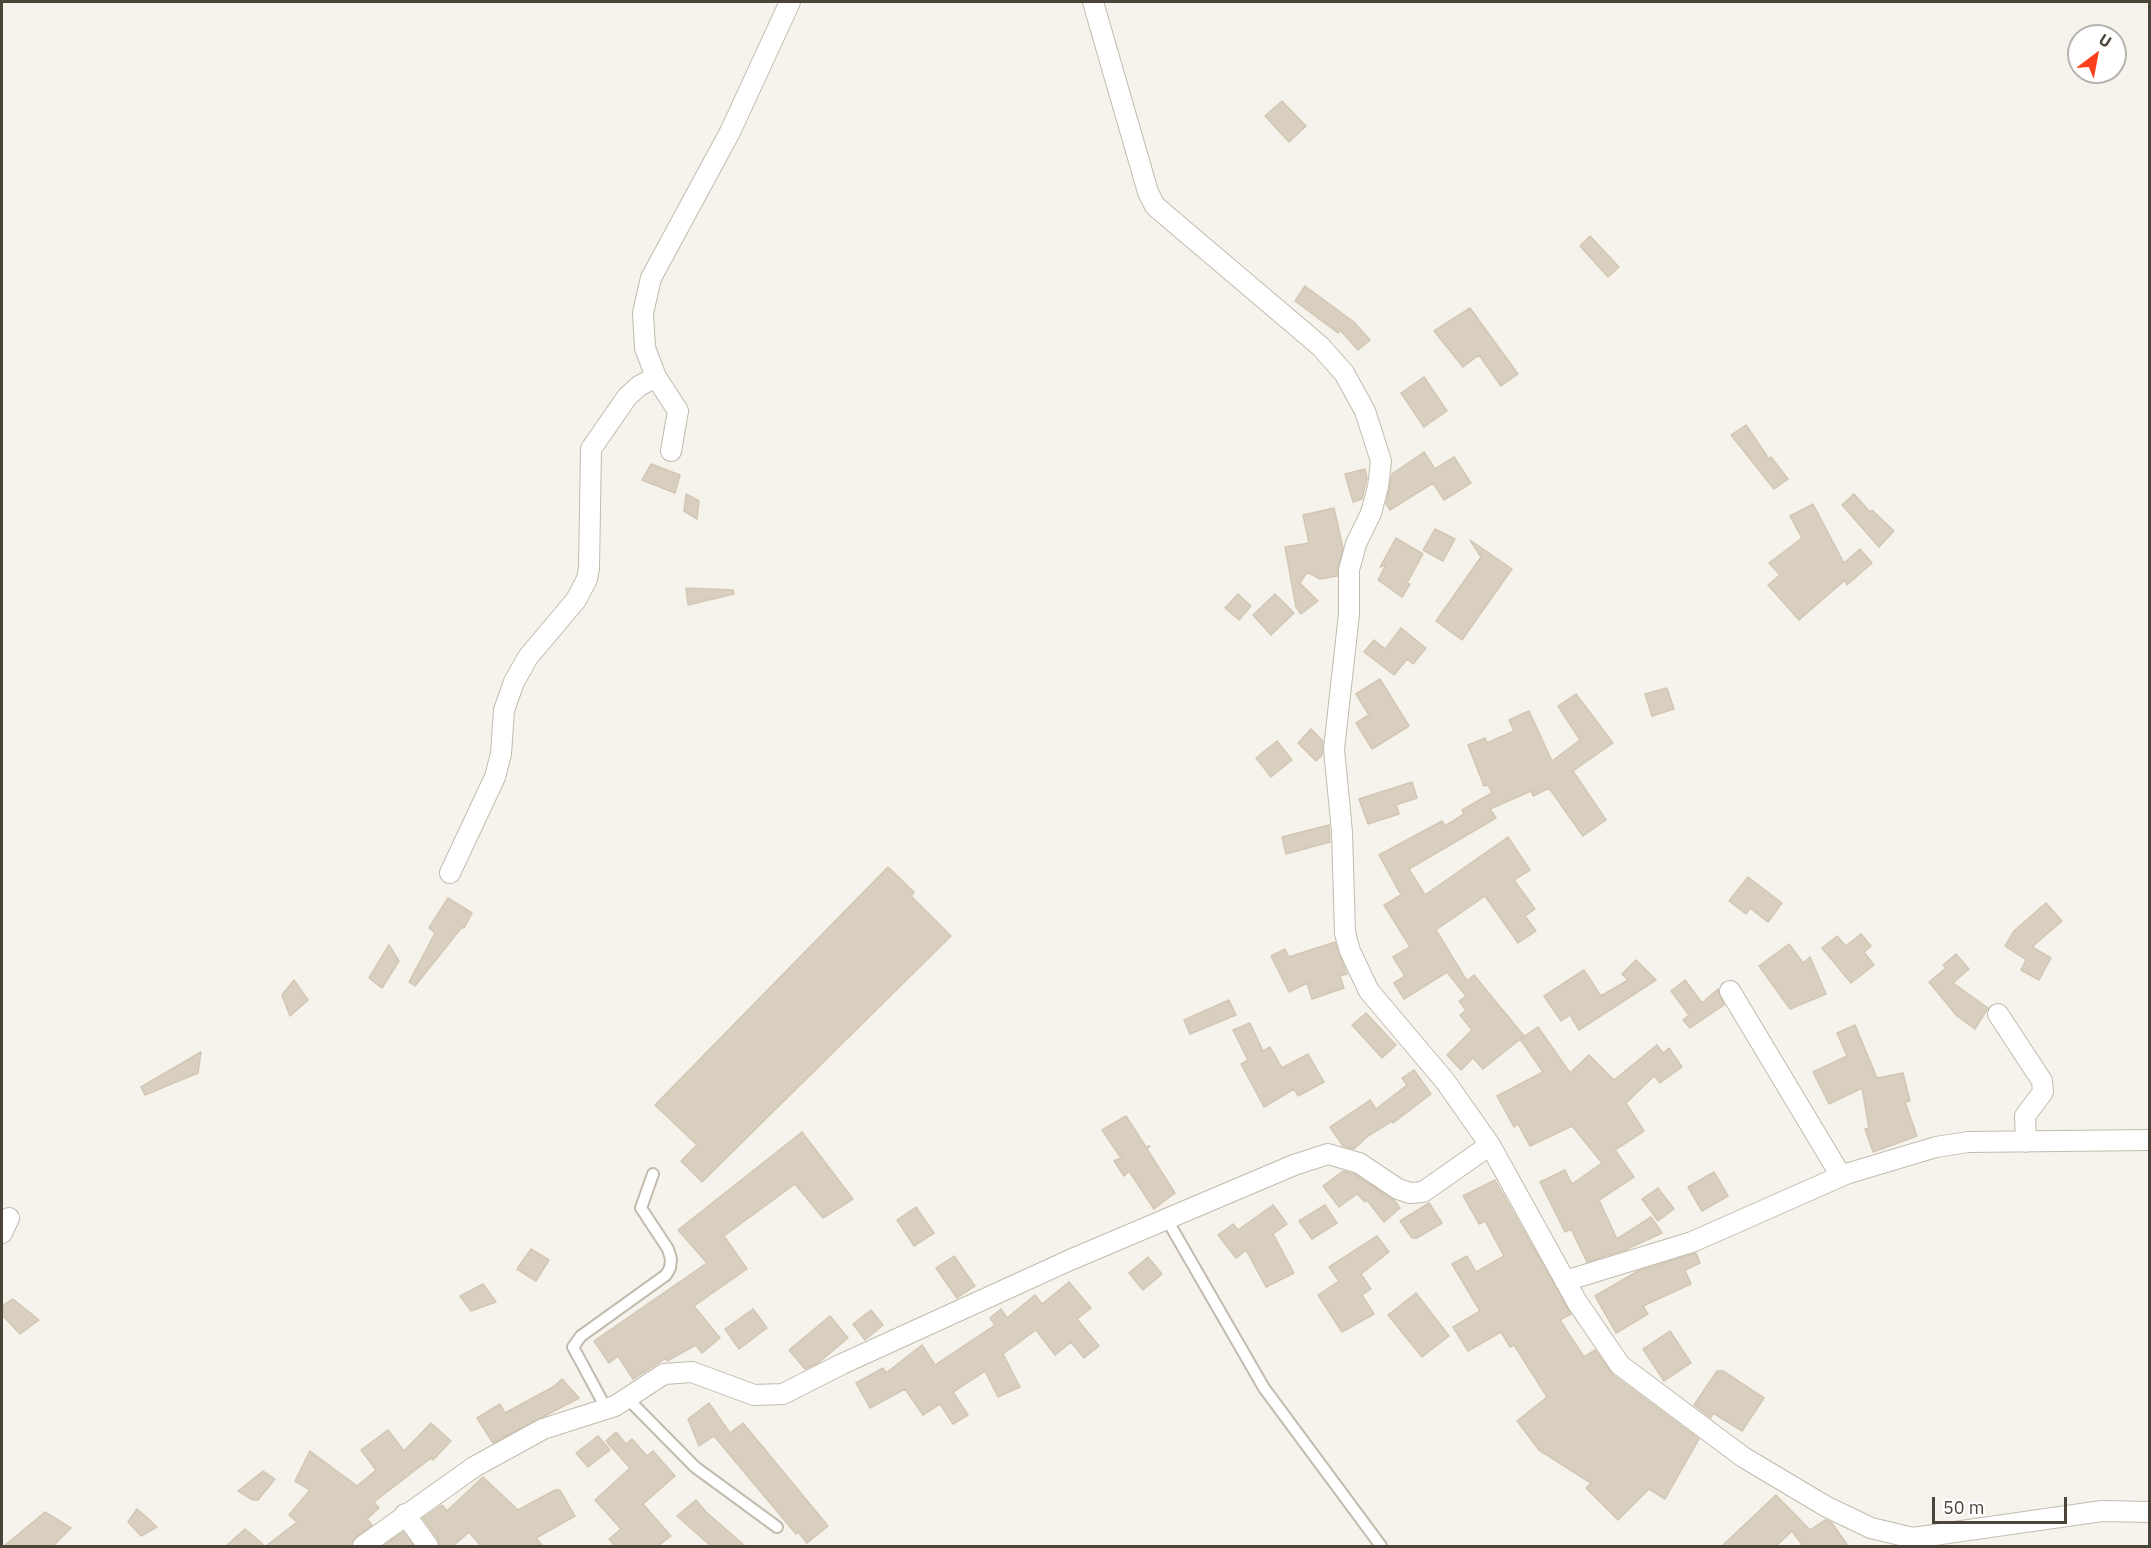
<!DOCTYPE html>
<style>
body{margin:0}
#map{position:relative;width:2151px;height:1548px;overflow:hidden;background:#f6f3ec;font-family:"IBM Plex Sans",sans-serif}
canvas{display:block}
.frame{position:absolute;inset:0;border:3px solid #4b4439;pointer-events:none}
.north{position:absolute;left:2067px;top:24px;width:60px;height:60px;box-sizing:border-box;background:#fff;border:2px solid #b7b4b0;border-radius:50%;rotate:32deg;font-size:16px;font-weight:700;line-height:24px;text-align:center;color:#4b4439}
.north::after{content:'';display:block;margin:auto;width:21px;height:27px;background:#fc3f1d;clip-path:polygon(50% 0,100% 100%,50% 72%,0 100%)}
.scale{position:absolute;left:1932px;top:1497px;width:135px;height:27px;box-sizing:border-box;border:3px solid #4b4439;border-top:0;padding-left:8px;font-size:18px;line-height:21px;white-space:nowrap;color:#4b4439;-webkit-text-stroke:4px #fff;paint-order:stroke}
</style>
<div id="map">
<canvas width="2151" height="1548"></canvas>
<div class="frame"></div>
<div class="north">U</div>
<div class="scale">50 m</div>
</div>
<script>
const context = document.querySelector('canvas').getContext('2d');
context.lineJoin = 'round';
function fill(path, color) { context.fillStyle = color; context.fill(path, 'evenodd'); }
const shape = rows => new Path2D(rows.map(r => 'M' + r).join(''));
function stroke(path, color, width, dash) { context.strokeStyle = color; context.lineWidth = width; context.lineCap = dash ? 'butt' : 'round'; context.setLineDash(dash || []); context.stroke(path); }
const building = shape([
 [1282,101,1306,126,1289,142,1265,116,1282,101],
 [1590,236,1619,267,1608,277,1580,246,1590,236],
 [1305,286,1354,322,1370,340,1358,350,1340,330,1338,333,1295,301,1305,286],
 [1470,308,1518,374,1501,386,1479,355,1463,367,1434,331,1470,308],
 [1424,377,1447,411,1424,427,1401,393,1424,377],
 [1746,425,1769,459,1771,457,1788,479,1774,489,1731,435,1746,425],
 [1424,452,1435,469,1454,457,1471,483,1444,500,1433,483,1390,510,1386,504,1392,474,1424,452],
 [651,464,680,475,675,493,642,480,651,464],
 [1365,469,1367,478,1362,499,1353,502,1345,474,1365,469],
 [686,494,699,501,697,519,684,511,686,494],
 [1854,494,1870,512,1872,510,1894,531,1879,547,1842,505,1854,494],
 [1813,504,1844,563,1860,549,1872,563,1847,585,1845,580,1799,620,1768,585,1780,575,1769,563,1802,538,1790,516,1813,504],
 [1334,508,1343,548,1337,576,1320,579,1307,572,1300,583,1318,601,1301,614,1296,607,1285,547,1309,543,1303,515,1334,508],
 [1435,529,1455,539,1443,561,1423,550,1435,529],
 [1396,538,1423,554,1407,583,1410,584,1402,597,1378,580,1386,565,1380,567,1396,538],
 [1470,540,1512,569,1462,640,1436,621,1481,557,1470,540],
 [686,588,733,590,734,594,688,605,686,588],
 [1238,594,1251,606,1239,620,1225,608,1238,594],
 [1275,594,1294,613,1271,635,1253,615,1275,594],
 [1401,628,1426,648,1413,664,1407,659,1394,675,1364,652,1374,640,1385,649,1401,628],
 [1380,679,1409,726,1372,749,1356,723,1369,715,1356,694,1380,679],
 [1667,688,1674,709,1652,716,1645,694,1667,688],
 [1576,694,1613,743,1573,771,1606,820,1583,836,1549,788,1533,796,1531,791,1490,809,1496,818,1409,869,1425,895,1508,837,1530,870,1514,880,1535,909,1525,916,1536,931,1518,943,1485,896,1436,930,1467,981,1474,975,1524,1036,1483,1069,1473,1058,1461,1070,1447,1055,1472,1030,1460,1015,1466,1010,1459,1001,1466,996,1447,972,1404,999,1394,983,1405,976,1393,957,1410,947,1384,905,1401,895,1379,855,1442,821,1445,826,1464,814,1462,810,1492,793,1488,785,1484,786,1468,745,1485,738,1487,743,1514,731,1509,720,1529,711,1552,761,1580,740,1558,706,1576,694],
 [1311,729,1323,741,1322,755,1316,761,1298,743,1311,729],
 [1277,741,1292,760,1271,777,1256,758,1277,741],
 [1412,782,1417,798,1396,805,1399,814,1368,824,1359,799,1412,782],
 [1329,825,1330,842,1286,854,1282,837,1329,825],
 [888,867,914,892,911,896,951,936,702,1182,681,1161,697,1145,655,1105,888,867],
 [1748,877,1782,903,1768,922,1750,908,1746,914,1729,901,1748,877],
 [448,898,472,913,464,928,462,927,415,986,409,982,435,933,429,928,448,898],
 [2046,903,2062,921,2032,947,2051,958,2039,980,2021,970,2026,960,2005,946,2014,931,2046,903],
 [1861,934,1871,946,1864,952,1874,965,1851,983,1822,948,1837,936,1846,946,1861,934],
 [1335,942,1347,974,1340,976,1344,988,1312,999,1307,983,1289,992,1271,956,1285,949,1289,957,1335,942],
 [1789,944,1803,963,1810,957,1826,994,1790,1009,1759,966,1789,944],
 [389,945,399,961,382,988,369,978,389,945],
 [1956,954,1969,969,1953,983,1988,1008,1975,1029,1957,1016,1929,982,1946,968,1943,965,1956,954],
 [1636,960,1656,980,1579,1030,1570,1015,1561,1021,1544,996,1584,970,1601,996,1628,980,1622,974,1636,960],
 [294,980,308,1000,290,1016,282,995,294,980],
 [1685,980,1702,1003,1718,989,1724,1005,1690,1028,1683,1020,1689,1015,1671,991,1685,980],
 [1229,1000,1236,1015,1190,1034,1184,1020,1229,1000],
 [1366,1013,1396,1045,1382,1058,1352,1025,1366,1013],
 [1250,1023,1263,1051,1270,1047,1282,1068,1308,1054,1324,1082,1298,1096,1294,1089,1264,1107,1241,1064,1248,1060,1233,1030,1250,1023],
 [1855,1025,1877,1078,1903,1073,1910,1101,1905,1102,1917,1136,1873,1152,1865,1129,1869,1128,1862,1088,1829,1104,1813,1072,1847,1056,1837,1033,1855,1025],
 [1538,1027,1570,1073,1589,1055,1614,1080,1657,1045,1663,1053,1669,1048,1682,1067,1660,1083,1654,1076,1626,1103,1644,1131,1615,1150,1634,1177,1599,1200,1617,1239,1651,1217,1662,1233,1625,1250,1587,1262,1571,1229,1565,1232,1540,1182,1565,1170,1572,1184,1602,1163,1572,1126,1530,1146,1518,1124,1514,1127,1497,1096,1543,1072,1520,1039,1538,1027],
 [201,1052,198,1073,145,1095,141,1087,201,1052],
 [1414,1070,1431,1094,1393,1123,1392,1121,1368,1136,1354,1149,1343,1146,1330,1127,1370,1100,1376,1109,1407,1085,1402,1078,1414,1070],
 [1126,1116,1146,1147,1150,1146,1147,1149,1175,1193,1154,1209,1129,1171,1124,1176,1114,1161,1121,1158,1102,1130,1126,1116],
 [802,1132,853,1199,823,1218,795,1184,724,1236,747,1269,694,1306,720,1338,702,1353,696,1345,667,1361,666,1358,633,1379,618,1356,609,1363,594,1341,707,1263,678,1230,802,1132],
 [1343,1171,1354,1174,1394,1200,1400,1208,1384,1222,1367,1200,1365,1202,1357,1194,1339,1207,1323,1186,1343,1171],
 [1714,1172,1728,1196,1702,1211,1688,1187,1714,1172],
 [1495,1180,1571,1314,1560,1320,1584,1357,1595,1350,1613,1375,1699,1439,1665,1499,1649,1489,1618,1520,1586,1488,1591,1483,1539,1450,1517,1421,1547,1397,1514,1345,1510,1347,1501,1332,1468,1351,1453,1327,1480,1311,1452,1264,1467,1256,1476,1272,1504,1256,1485,1221,1479,1224,1463,1196,1495,1180],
 [1658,1188,1674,1209,1658,1221,1642,1199,1658,1188],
 [1429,1203,1442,1223,1417,1238,1412,1238,1400,1221,1429,1203],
 [1273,1205,1287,1224,1273,1234,1294,1273,1266,1287,1246,1250,1236,1258,1218,1235,1233,1224,1238,1230,1273,1205],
 [1325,1205,1337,1223,1312,1239,1299,1221,1325,1205],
 [916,1207,934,1233,914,1246,897,1220,916,1207],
 [1377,1236,1389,1252,1361,1274,1371,1289,1362,1295,1374,1314,1342,1332,1318,1295,1339,1281,1329,1267,1377,1236],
 [531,1249,549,1260,536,1281,517,1269,531,1249],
 [1696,1253,1700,1263,1685,1270,1691,1284,1643,1306,1648,1314,1616,1333,1595,1296,1638,1271,1696,1253],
 [954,1256,975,1286,957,1298,936,1268,954,1256],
 [1148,1257,1162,1274,1143,1290,1129,1273,1148,1257],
 [1069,1282,1091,1308,1077,1319,1099,1346,1084,1358,1071,1342,1055,1355,1036,1330,1003,1354,1020,1387,998,1397,985,1371,953,1392,968,1415,953,1424,940,1404,923,1415,905,1389,870,1408,856,1383,883,1368,886,1373,922,1345,935,1365,995,1325,990,1318,1001,1309,1007,1318,1035,1295,1042,1304,1069,1282],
 [483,1284,496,1302,471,1311,460,1296,483,1284],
 [1416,1293,1449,1336,1422,1357,1388,1315,1416,1293],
 [13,1299,39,1320,20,1334,2,1315,2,1306,13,1299],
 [753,1309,767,1328,739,1349,725,1329,753,1309],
 [871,1310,883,1325,865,1340,853,1324,871,1310],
 [830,1316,848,1338,818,1363,805,1369,789,1350,830,1316],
 [1670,1331,1691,1363,1664,1381,1643,1349,1670,1331],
 [1717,1371,1723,1371,1764,1398,1742,1431,1713,1413,1711,1418,1694,1405,1717,1371],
 [562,1379,579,1398,493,1443,477,1418,500,1404,505,1413,553,1387,562,1379],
 [709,1403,730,1433,743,1423,828,1526,807,1543,798,1532,796,1534,714,1436,699,1446,688,1419,709,1403],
 [431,1423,451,1441,433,1460,431,1458,374,1502,379,1508,367,1519,372,1525,356,1537,351,1546,266,1546,297,1522,289,1515,310,1490,295,1481,310,1451,357,1486,376,1470,361,1450,388,1430,404,1451,431,1423],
 [616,1432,626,1444,632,1439,647,1456,653,1451,675,1476,643,1504,671,1536,658,1546,615,1546,609,1539,621,1529,595,1500,630,1468,606,1441,616,1432],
 [598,1436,610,1450,588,1467,576,1453,598,1436],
 [263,1471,275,1479,258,1500,253,1500,238,1491,263,1471],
 [483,1477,518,1510,555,1490,560,1490,575,1516,536,1538,543,1546,481,1546,469,1532,453,1546,440,1546,438,1539,423,1518,442,1505,447,1511,483,1477],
 [1776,1495,1810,1530,1825,1520,1832,1523,1848,1546,1803,1546,1792,1531,1776,1546,1722,1546,1776,1495],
 [696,1500,706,1512,745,1546,711,1546,677,1516,696,1500],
 [137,1509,143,1514,157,1527,141,1536,128,1522,137,1509],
 [45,1512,71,1528,53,1546,4,1546,45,1512],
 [245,1529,265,1546,226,1546,245,1529],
 [403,1532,414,1546,383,1546,403,1532]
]);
fill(building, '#d8cfc1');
stroke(building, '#d3c7b4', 1.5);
const service = shape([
 [1166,1218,1264,1388,1381,1546],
 [627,1398,695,1467,777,1527],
 [607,1410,573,1347,581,1336,666,1275,670,1268,671,1259,668,1249,641,1208,653,1174]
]);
const minor = shape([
 [1093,2,1148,192,1155,206,1320,346,1344,373,1365,411,1381,461,1378,487,1371,513,1356,544,1349,570,1349,614,1334,749,1342,832,1345,933,1350,951,1369,991,1445,1081,1490,1145],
 [671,451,678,411,656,377,645,348,643,313,651,278,730,132,790,2],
 [450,873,495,777,501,754,504,710,514,682,528,657,576,600,587,579,589,568,591,449,627,397,639,386,656,377],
 [1730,991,1841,1176],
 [1998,1014,2042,1081,2043,1092,2025,1116,2026,1142],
 [2,1233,9,1218],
 [1565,1281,1692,1242,1846,1174,1936,1147,1968,1142,2150,1140],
 [405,1514,428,1546],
 [363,1546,474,1467,543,1429,615,1406,664,1374,692,1372,754,1395,783,1394,842,1364,1070,1260,1294,1165,1328,1154,1359,1163,1398,1189,1410,1193,1423,1192,1490,1145,1577,1302,1620,1365,1743,1457,1827,1507,1871,1528,1913,1538,2102,1511,2150,1512]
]);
stroke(service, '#c2bbae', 14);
stroke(minor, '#c2bbae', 22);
stroke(service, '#fff', 10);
stroke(minor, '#fff', 20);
</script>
